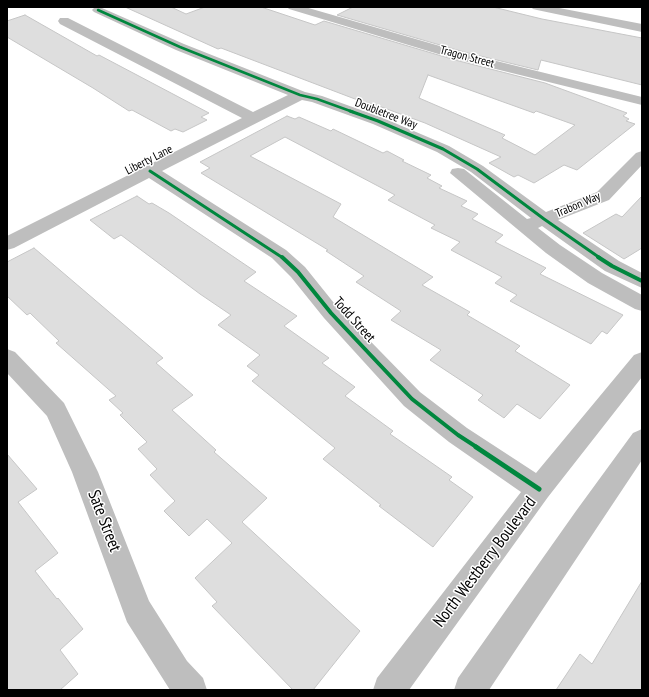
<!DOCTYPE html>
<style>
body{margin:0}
#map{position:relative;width:649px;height:697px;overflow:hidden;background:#fff;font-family:"PT Sans Narrow",sans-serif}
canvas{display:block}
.frame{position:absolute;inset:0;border:8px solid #000;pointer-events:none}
</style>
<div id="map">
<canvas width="649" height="697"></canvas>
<div class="frame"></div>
</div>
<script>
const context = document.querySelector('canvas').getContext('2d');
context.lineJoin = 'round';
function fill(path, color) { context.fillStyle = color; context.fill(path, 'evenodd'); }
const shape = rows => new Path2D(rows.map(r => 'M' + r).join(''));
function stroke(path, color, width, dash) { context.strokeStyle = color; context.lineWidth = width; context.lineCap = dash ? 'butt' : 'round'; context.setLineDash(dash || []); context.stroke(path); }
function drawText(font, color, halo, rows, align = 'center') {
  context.font = font + ' "PT Sans Narrow",sans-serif'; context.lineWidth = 3; context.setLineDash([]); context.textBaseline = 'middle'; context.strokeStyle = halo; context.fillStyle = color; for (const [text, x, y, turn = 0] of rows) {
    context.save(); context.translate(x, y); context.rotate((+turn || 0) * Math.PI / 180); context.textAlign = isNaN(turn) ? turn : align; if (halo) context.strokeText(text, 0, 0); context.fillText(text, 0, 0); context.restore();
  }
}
const building = shape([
 [125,7,171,7,186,14,205,7,261,7,315,25,324,21,455,60,545,83,627,113,623,116,629,119,626,121,635,124,577,170,564,165,534,183,518,175,514,177,489,163,501,157,425,123,376,105,355,99,221,48,218,49,125,7],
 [428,75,534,113,536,111,575,125,535,155,502,138,505,135,419,98,428,75],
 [353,7,493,7,542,19,642,38,642,85,541,60,538,70,464,52,337,15,353,7],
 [25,15,97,56,99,55,209,113,201,117,207,120,183,132,175,129,171,131,132,110,129,111,93,88,7,37,7,21,25,15],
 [287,116,295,119,299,117,331,131,333,129,383,153,387,151,404,160,402,161,431,175,427,178,442,186,439,188,467,201,461,206,478,214,472,219,503,235,495,242,546,268,540,274,623,315,607,334,602,331,591,344,510,301,517,295,495,283,502,277,451,250,460,242,431,228,435,225,388,200,395,195,285,137,250,156,341,204,333,217,433,277,422,285,470,312,467,315,520,346,515,351,570,385,540,419,517,404,504,418,478,400,483,395,430,360,441,350,391,320,401,311,356,282,364,276,326,251,328,250,201,173,210,168,200,162,287,116],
 [137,196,149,204,152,203,169,213,256,272,244,281,297,316,284,326,329,358,322,363,355,387,345,396,393,431,390,434,452,477,449,480,473,497,433,547,379,506,381,505,323,459,335,448,252,381,259,375,247,366,260,355,218,325,231,315,200,294,121,235,114,239,90,220,137,196],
 [642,196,642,248,624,259,583,233,616,214,622,217,642,196],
 [34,248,163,358,156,363,193,395,172,410,216,450,214,452,267,498,242,522,360,631,313,690,293,690,212,606,217,602,195,578,232,543,207,519,189,536,164,511,175,501,150,475,157,469,138,449,147,442,120,415,123,413,109,400,116,396,56,343,59,341,30,313,27,315,7,296,7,262,34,248],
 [7,454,37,489,18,502,58,553,35,571,57,599,58,598,83,629,60,650,78,674,60,690,7,690,7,454],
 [642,581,642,690,556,690,580,654,592,664,642,581]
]);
fill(building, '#dedede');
stroke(building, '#c6c6c6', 1);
fill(shape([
 [287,7,305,7,464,53,642,97,642,105,455,59,289,9,287,7],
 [531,7,554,7,642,24,642,32,537,10,533,9,531,7],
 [94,8,102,8,184,44,305,92,322,96,383,118,449,146,483,166,546,212,597,192,636,153,642,151,642,165,609,200,558,220,619,261,642,273,642,288,605,271,542,226,538,228,560,245,602,273,642,295,642,311,635,309,588,283,546,253,450,173,452,169,458,168,464,169,527,219,531,218,471,172,437,152,373,124,312,102,302,100,162,171,286,250,305,267,338,308,420,392,467,428,536,473,634,355,642,352,642,377,548,497,409,690,373,690,377,678,521,492,449,442,404,406,324,318,291,277,272,258,149,178,14,248,7,250,7,236,242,118,60,24,58,21,60,18,68,18,253,112,288,95,176,50,94,12,92,10,94,8],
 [7,349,15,352,64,403,98,472,149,601,187,661,203,678,207,690,170,690,127,622,72,472,47,416,7,373,7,349],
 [642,429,642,460,489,690,454,690,458,678,576,511,633,433,642,429]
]), '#bebebe');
stroke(shape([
 [98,10,180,47,300,95,317,99,353,112]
]), '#00873e', 2.5);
stroke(shape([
 [350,111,378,121,443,149,477,169,544,219,600,258],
 [150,171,283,258]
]), '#00873e', 3);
stroke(shape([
 [282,257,298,272,331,313,412,399,458,435,478,448],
 [598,257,612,266,642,281]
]), '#00873e', 4);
stroke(shape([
 [476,447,539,489]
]), '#00873e', 5);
drawText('12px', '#000', '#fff', [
 ["Tragon Street",467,57,15],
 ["Doubletree Way",386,114,21],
 ["Liberty Lane",149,160,-27],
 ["Trabon Way",578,205,-23]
]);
drawText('14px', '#000', '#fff', [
 ["Todd Street",354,320,48]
]);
drawText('17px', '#000', '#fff', [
 ["Sate Street",104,521,69],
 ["North Westberry Boulevard",485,562,-53]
]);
</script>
